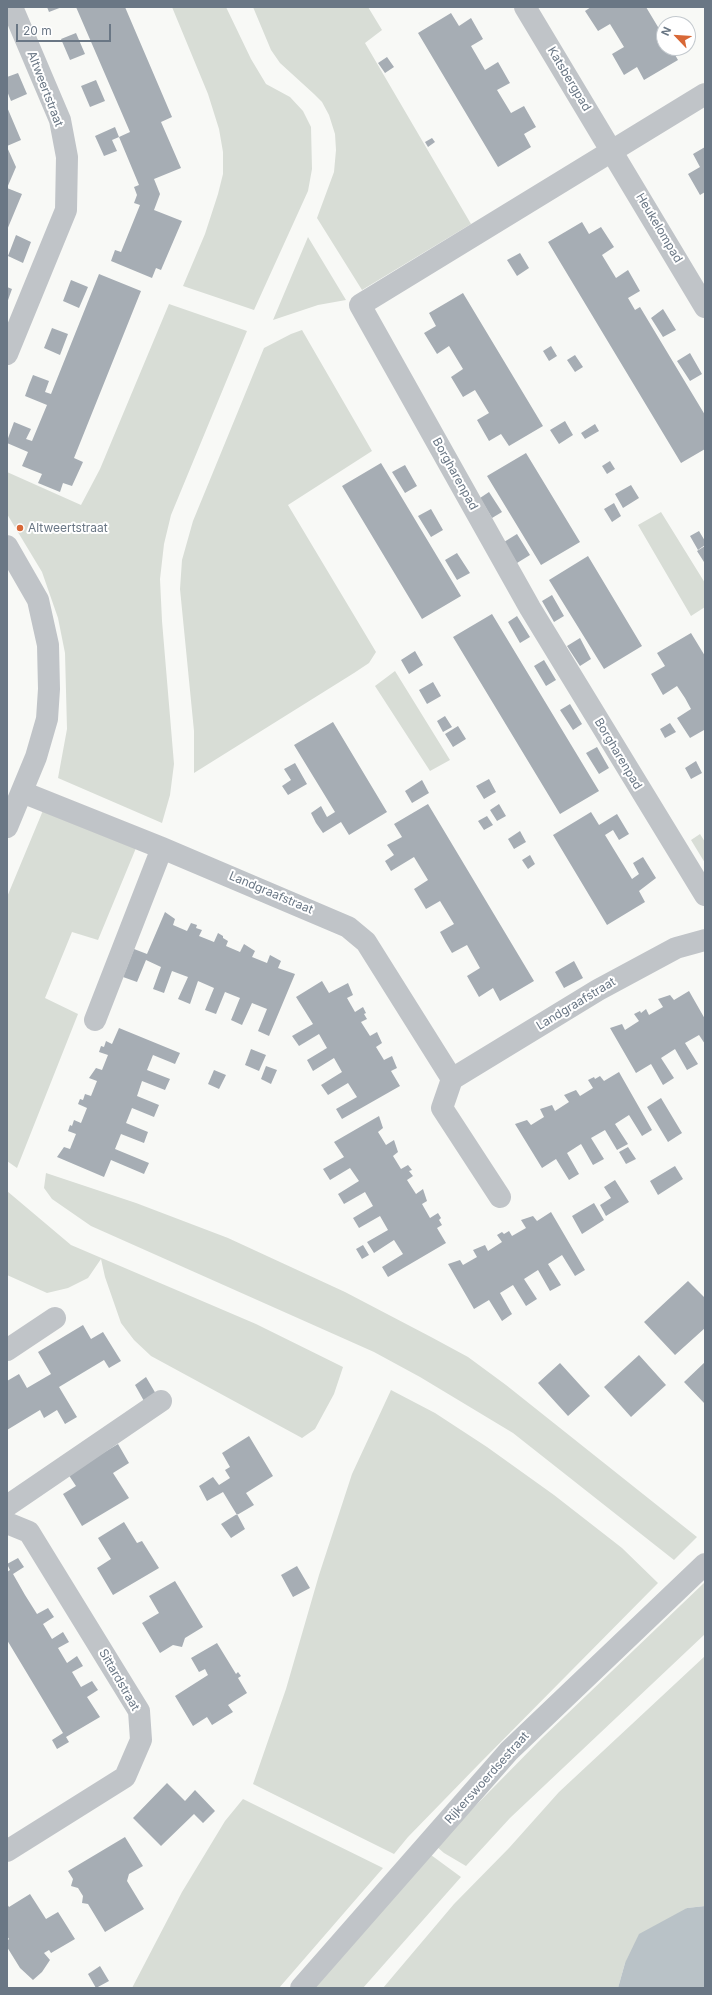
<!DOCTYPE html>
<style>
body{margin:0}
#map{position:relative;width:712px;height:1995px;overflow:hidden;background:#f8f9f6;font-family:Inter,sans-serif}
canvas{display:block}
.frame{position:absolute;inset:0;border:8px solid #6a7785;pointer-events:none}
.north{position:absolute;left:656px;top:16px;width:40px;height:40px;box-sizing:border-box;background:#fff;border:1px solid #c3c9ce;border-radius:50%;rotate:295deg;font-size:11px;font-weight:700;line-height:16px;text-align:center;color:#6a7785}
.north::after{content:'';display:block;margin:auto;width:14px;height:18px;background:#d86837;clip-path:polygon(50% 0,100% 100%,50% 72%,0 100%)}
.scale{position:absolute;left:16px;top:24px;width:95px;height:18px;box-sizing:border-box;border:2px solid #6a7785;border-top:0;padding-left:5px;font-size:12px;line-height:14px;white-space:nowrap;color:#6a7785;-webkit-text-stroke:3px #fff;paint-order:stroke}
</style>
<div id="map">
<canvas width="712" height="1995"></canvas>
<div class="frame"></div>
<div class="north">N</div>
<div class="scale">20 m</div>
</div>
<script>
const context = document.querySelector('canvas').getContext('2d');
context.lineJoin = 'round';
function fill(path, color) { context.fillStyle = color; context.fill(path, 'evenodd'); }
const shape = rows => new Path2D(rows.map(r => 'M' + r).join(''));
function stroke(path, color, width, dash) { context.strokeStyle = color; context.lineWidth = width; context.lineCap = dash ? 'butt' : 'round'; context.setLineDash(dash || []); context.stroke(path); }
function drawText(font, color, halo, rows, align = 'center') {
  context.font = font + ' Inter,sans-serif'; context.lineWidth = 4; context.setLineDash([]); context.textBaseline = 'middle'; context.strokeStyle = halo; context.fillStyle = color; for (const [text, x, y, turn = 0] of rows) {
    context.save(); context.translate(x, y); context.rotate((+turn || 0) * Math.PI / 180); context.textAlign = isNaN(turn) ? turn : align; if (halo) context.strokeText(text, 0, 0); context.fillText(text, 0, 0); context.restore();
  }
}
fill(shape([
 [172,7,226,7,251,59,266,84,290,97,303,111,311,127,312,169,308,191,254,310,183,286,205,234,218,194,223,174,223,152,219,129,208,94],
 [253,7,368,7,382,30,365,43,471,224,362,290,317,218,334,172,336,150,335,134,329,115,322,102,314,94,280,63,271,50],
 [308,237,346,300,318,305,273,320],
 [169,304,247,331,171,515,164,544,160,579,162,621,174,764,170,795,162,823,58,778,67,729,65,653,58,618,42,572,7,514,7,472,81,505,100,469],
 [302,330,372,451,288,505,376,652,369,663,354,673,194,773,194,731,180,589,182,560,193,521,264,348,291,334],
 [661,512,705,583,705,607,691,616,638,525],
 [395,671,450,760,430,771,375,686],
 [44,808,136,848,98,940,72,932,45,998,78,1014,17,1168,7,1161,7,897],
 [700,834,705,842,705,863,691,840],
 [46,1173,136,1203,228,1238,345,1292,431,1337,468,1357,506,1385,697,1537,674,1560,513,1433,420,1377,374,1352,91,1226,52,1199,44,1188],
 [7,1191,71,1245,256,1324,343,1367,334,1394,315,1429,302,1438,151,1356,134,1340,121,1323,105,1277,101,1259,88,1278,68,1288,47,1293,7,1275],
 [391,1390,435,1413,487,1447,554,1495,622,1548,658,1583,479,1764,408,1837,394,1854,253,1784,286,1689,319,1575,352,1474],
 [705,1582,705,1634,510,1818,466,1866,444,1853,436,1846,542,1738],
 [705,1656,705,1906,687,1908,625,1963,618,1988,383,1988,454,1904,509,1848,559,1792],
 [243,1799,383,1868,279,1988,132,1988,182,1892,225,1821],
 [431,1855,461,1877,363,1988,313,1988]
]), '#d8ddd6');
fill(shape([
 [705,1906,705,1988,618,1988,625,1963,639,1934,687,1908]
]), '#b9c2c7');
fill(shape([
 [47,7,62,7,49,12],
 [76,7,125,7,172,117,161,122,181,168,154,179,160,194,154,210,182,221,161,270,156,268,152,278,111,261,115,250,121,252,140,205,134,203,137,195,134,187,139,185,119,137,112,140,117,151,104,156,95,136,115,127,119,137,130,132],
 [591,7,646,7,664,37,664,48,671,48,678,60,644,80,637,67,624,75,612,54,624,47,610,24,598,31,585,11],
 [451,13,459,26,471,18,483,39,471,46,485,70,498,62,510,83,497,90,511,113,524,106,536,127,524,134,531,147,498,167,418,33],
 [76,33,85,54,70,60,61,39],
 [387,57,394,67,385,73,378,63],
 [18,73,27,94,11,101,7,91,7,77],
 [96,80,105,101,90,107,81,86],
 [7,107,21,140,7,146],
 [432,138,435,142,428,147,425,142],
 [7,147,16,167,7,188,22,194,7,230],
 [705,147,705,192,700,195,688,174,700,167,693,154],
 [582,222,589,234,601,227,614,247,602,255,616,278,628,270,640,291,628,298,635,310,640,307,705,415,705,449,681,463,548,242],
 [16,235,31,242,23,263,8,256],
 [520,253,529,268,517,276,507,260],
 [99,274,141,291,74,458,83,462,72,486,63,483,60,492,38,483,42,474,22,466,28,452,7,443,7,441,14,422,31,429,26,439,32,441,47,405,25,396,29,385,33,375,49,381,45,392,51,394],
 [71,280,88,287,79,308,63,301],
 [7,287,12,289,7,303],
 [463,293,543,426,509,446,501,434,489,441,477,420,489,413,475,390,463,397,451,377,463,369,449,346,437,354,424,333,436,326,429,313],
 [663,309,676,330,663,337,651,318],
 [52,328,68,334,60,355,44,348],
 [551,346,557,356,549,361,543,351],
 [690,353,702,374,690,381,677,361],
 [575,355,583,367,575,372,567,360],
 [565,421,573,435,559,444,550,430],
 [595,424,599,431,585,439,581,433],
 [526,453,580,542,541,565,487,476],
 [610,461,615,469,607,474,602,466],
 [381,463,461,596,422,619,342,486],
 [405,465,417,486,405,493,392,472],
 [631,485,639,498,623,508,615,494],
 [489,492,502,512,492,518,480,498],
 [614,503,621,516,612,522,604,509],
 [431,509,443,530,431,537,418,516],
 [699,531,705,541,705,545,698,550,690,536],
 [517,534,530,555,517,563,504,542],
 [705,546,705,561,704,562,697,551],
 [457,553,470,573,457,580,445,560],
 [588,556,642,646,604,669,549,580],
 [552,595,564,616,554,622,542,601],
 [492,614,599,791,560,814,453,637],
 [517,616,530,637,520,643,508,622],
 [691,633,705,656,705,732,704,730,690,738,677,718,691,709,685,698,677,686,663,695,651,674,665,666,657,653],
 [580,638,591,659,580,666,567,646],
 [415,651,423,665,409,674,401,660],
 [544,660,556,680,546,686,534,666],
 [433,682,441,696,427,704,419,690],
 [570,704,582,724,573,730,560,710],
 [445,716,452,727,443,732,437,721],
 [333,722,387,812,349,835,341,822,323,833,316,823,311,813,321,806,327,817,335,812,294,745],
 [670,723,676,732,665,738,660,729],
 [458,726,466,739,453,747,445,734],
 [597,747,609,768,599,774,586,753],
 [696,761,702,773,691,779,685,768],
 [295,763,307,784,288,795,282,786,291,780,284,769],
 [489,779,496,792,484,799,476,786],
 [422,780,429,793,412,803,405,791],
 [428,804,534,981,500,1001,493,988,479,997,467,976,480,968,467,945,452,953,446,943,440,932,454,924,440,901,426,909,414,889,428,880,414,857,391,871,385,861,394,855,387,845,402,837,394,824],
 [499,804,506,816,497,821,490,810],
 [591,812,599,825,617,814,629,834,619,840,613,830,605,835,632,879,639,874,633,863,643,857,656,878,639,891,645,902,607,925,553,835],
 [487,816,493,825,484,830,478,821],
 [520,831,526,842,514,849,508,839],
 [530,855,535,864,528,869,522,860],
 [165,912,175,919,173,925,187,931,191,923,197,925,196,928,202,930,199,936,214,942,218,933,223,936,223,938,228,941,226,946,240,952,244,944,255,951,252,957,267,963,270,955,281,961,278,968,295,974,269,1036,258,1031,267,1009,252,1003,242,1025,231,1020,240,998,225,992,216,1014,205,1010,214,988,198,981,190,1004,178,999,188,977,172,971,164,993,153,989,161,967,146,960,137,982,123,977,134,949,147,954],
 [574,961,583,978,564,988,555,972],
 [322,981,329,993,348,983,353,995,347,998,355,1012,363,1007,366,1013,364,1014,367,1019,361,1022,370,1036,377,1032,382,1043,376,1047,384,1060,392,1056,397,1068,391,1071,400,1086,342,1119,336,1109,357,1097,348,1083,328,1095,321,1085,342,1072,334,1058,313,1071,307,1060,327,1048,319,1034,299,1046,292,1036,313,1024,296,997],
 [689,991,705,1019,705,1044,699,1035,685,1043,698,1064,687,1070,675,1049,661,1058,674,1078,663,1085,651,1064,636,1073,610,1028,622,1024,625,1030,639,1021,634,1014,640,1011,641,1013,646,1009,649,1015,663,1007,658,999,670,995,674,1000],
 [119,1028,180,1053,175,1064,153,1055,147,1070,170,1079,165,1090,142,1081,137,1096,159,1105,154,1117,132,1108,126,1123,148,1132,144,1143,121,1134,115,1149,149,1163,144,1174,111,1160,104,1177,57,1157,64,1147,70,1149,76,1134,68,1131,70,1125,72,1126,74,1120,81,1123,87,1108,78,1104,80,1099,83,1100,85,1094,91,1096,97,1081,89,1078,96,1068,102,1070,108,1055,99,1052,101,1046,104,1047,106,1041,112,1044],
 [251,1049,266,1055,259,1071,245,1065],
 [266,1066,277,1070,271,1084,261,1079],
 [214,1070,226,1075,219,1089,208,1084],
 [619,1072,652,1130,642,1136,629,1115,615,1124,628,1144,617,1150,605,1130,591,1138,604,1159,593,1165,581,1144,567,1153,579,1174,569,1180,556,1159,542,1168,515,1124,527,1120,531,1125,544,1117,540,1109,552,1105,555,1111,569,1102,564,1095,576,1090,580,1096,593,1088,588,1080,594,1077,595,1079,600,1076,604,1081],
 [661,1098,682,1133,668,1142,647,1107],
 [379,1116,383,1128,378,1132,386,1145,394,1140,398,1152,393,1156,401,1169,408,1165,412,1170,409,1171,413,1176,407,1180,416,1194,423,1189,427,1201,422,1204,430,1218,438,1213,441,1218,439,1220,442,1225,437,1228,446,1243,388,1277,382,1267,403,1254,394,1240,374,1253,367,1242,388,1230,380,1216,359,1228,353,1218,373,1206,365,1192,344,1204,338,1194,359,1181,350,1168,330,1180,323,1169,344,1157,334,1142],
 [628,1147,636,1159,626,1164,619,1152],
 [675,1166,683,1179,658,1195,650,1181],
 [615,1180,629,1202,606,1216,600,1205,611,1198,604,1187],
 [594,1203,604,1220,582,1234,572,1216],
 [551,1212,585,1270,575,1276,562,1255,548,1264,561,1285,550,1291,538,1270,524,1279,537,1299,526,1306,513,1285,500,1293,512,1314,502,1321,489,1300,474,1309,448,1264,460,1260,463,1265,477,1257,473,1250,485,1245,488,1251,502,1242,497,1235,502,1232,504,1234,509,1231,512,1236,526,1228,521,1220,533,1216,537,1221],
 [363,1245,369,1255,362,1259,356,1249],
 [688,1281,705,1298,705,1328,675,1355,644,1322],
 [83,1325,91,1339,103,1332,121,1361,109,1368,104,1360,59,1387,77,1417,65,1424,57,1410,44,1418,40,1410,7,1430,7,1381,19,1374,27,1388,51,1374,38,1352],
 [639,1355,666,1385,631,1417,604,1387],
 [705,1362,705,1404,684,1382],
 [560,1363,590,1396,568,1416,538,1383],
 [146,1377,156,1394,144,1401,135,1385],
 [249,1436,273,1476,246,1493,254,1505,237,1515,223,1492,207,1501,199,1486,213,1477,219,1485,230,1478,225,1470,230,1467,222,1453],
 [118,1444,129,1463,113,1473,129,1498,82,1526,63,1494,76,1486,68,1474],
 [237,1514,245,1529,231,1538,221,1524],
 [124,1522,137,1543,142,1541,159,1568,113,1595,97,1568,111,1559,98,1538],
 [18,1558,24,1567,13,1574,25,1595,37,1614,48,1608,54,1617,43,1624,52,1639,63,1632,69,1642,58,1648,67,1663,77,1656,83,1666,72,1672,81,1687,92,1681,98,1690,87,1697,100,1717,66,1737,69,1742,57,1749,52,1740,63,1733,7,1640,7,1572,10,1570,7,1564],
 [297,1566,310,1588,293,1597,281,1575],
 [175,1581,203,1627,185,1638,182,1647,173,1645,160,1653,142,1623,159,1613,149,1596],
 [217,1643,236,1674,238,1672,241,1676,238,1678,247,1693,228,1705,233,1712,212,1725,207,1717,193,1726,175,1696,208,1675,205,1669,199,1672,191,1658],
 [167,1783,185,1801,195,1790,215,1811,203,1823,194,1814,161,1846,133,1818],
 [125,1837,143,1866,129,1874,127,1881,144,1909,105,1932,88,1904,82,1903,83,1896,78,1888,71,1886,73,1879,68,1871],
 [30,1894,46,1919,58,1912,75,1939,51,1953,49,1950,44,1953,50,1960,42,1972,33,1980,20,1968,7,1947,7,1941,9,1939,7,1936,7,1904,9,1907],
 [100,1966,109,1981,96,1988,88,1974]
]), '#a6adb4');
stroke(shape([
 [525,7,705,307],
 [705,94,360,305,530,608,705,895],
 [7,354,66,210,67,157,60,120,12,7],
 [7,546,38,600,48,645,49,689,47,719,36,757,7,827],
 [22,792,162,848,348,927,366,942,452,1079],
 [95,1020,162,848],
 [500,1197,442,1108,452,1079,598,990,676,948,705,940],
 [7,1350,55,1318],
 [7,1506,161,1401],
 [7,1523,29,1532,139,1711,141,1740,125,1777,7,1851],
 [301,1988,509,1751,705,1564]
]), '#c0c4c8', 22);
for (const [x, y, r, color] of [
 [20,528,4,"#d86837"]
]) { const dot = new Path2D(); dot.arc(x, y, r, 0, 2 * Math.PI); context.fillStyle = color; context.fill(dot); stroke(dot, '#fff', 1.5); }
drawText('12px', '#6a7785', '#fff', [
 ["Katsbergpad",569,79,59],
 ["Altweertstraat",45,89,69],
 ["Heukelompad",659,228,59],
 ["Borgharenpad",455,474,61],
 ["Borgharenpad",618,754,59],
 ["Landgraafstraat",271,893,23],
 ["Landgraafstraat",576,1004,-31],
 ["Sittardstraat",119,1680,60],
 ["Rijkerswoerdsestraat",487,1778,-48]
]);
drawText('12px', '#6a7785', '#fff', [
 ["Altweertstraat",28,528]
], 'left');
</script>
